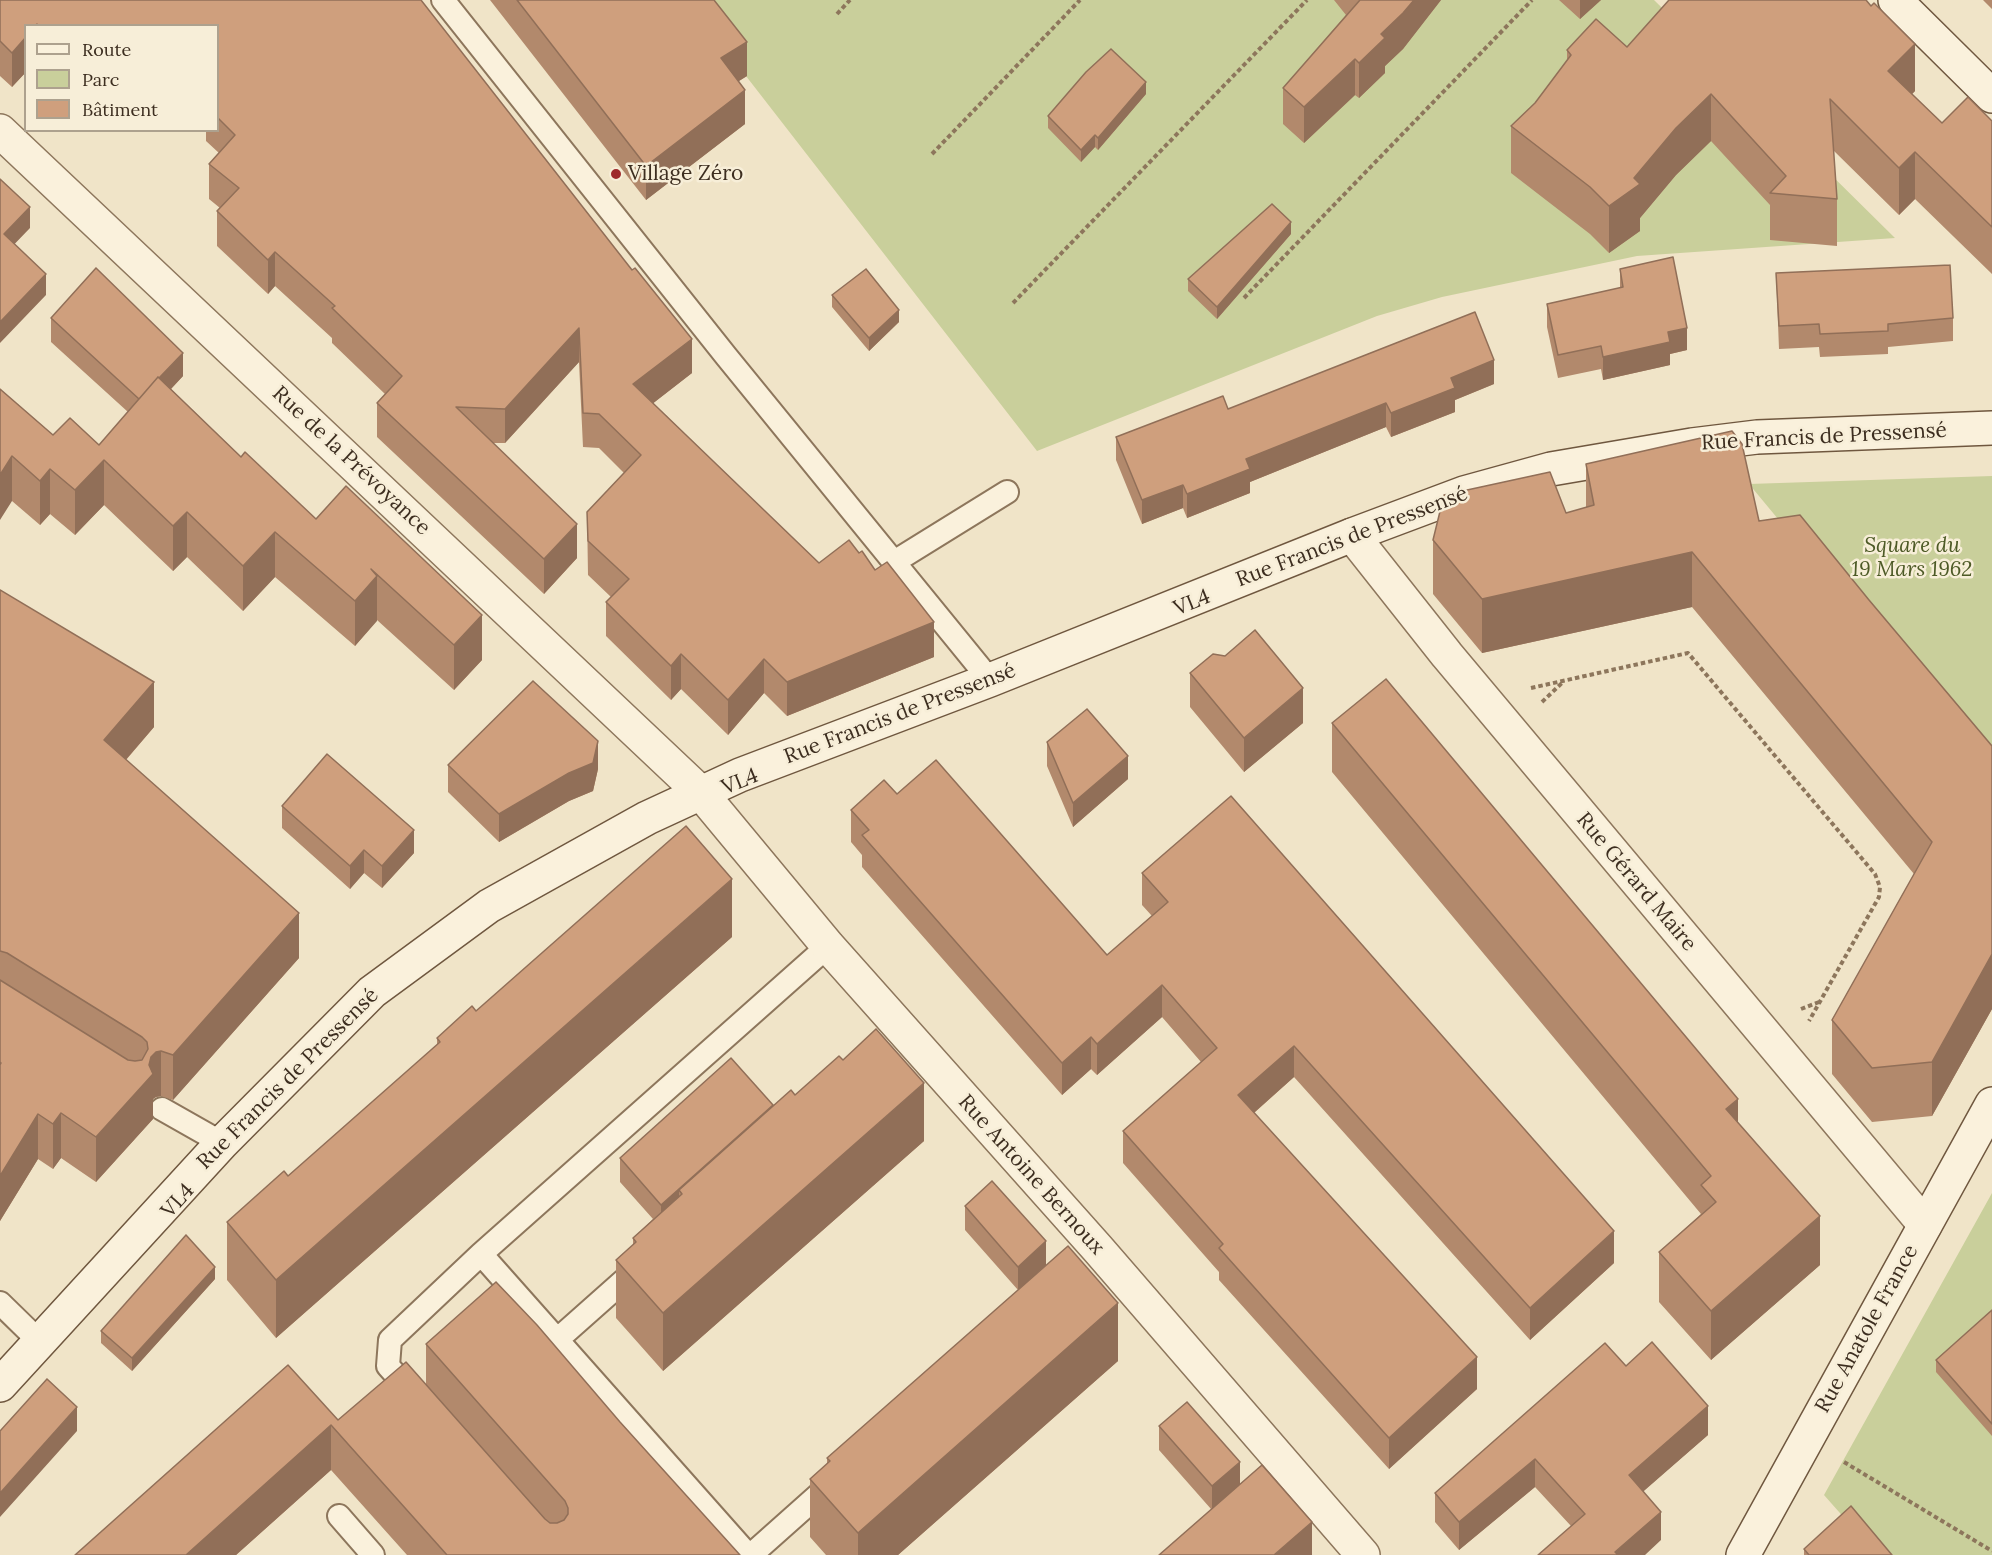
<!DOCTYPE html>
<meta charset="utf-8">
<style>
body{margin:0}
#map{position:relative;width:1992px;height:1555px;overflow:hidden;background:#f0e4c8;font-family:Lora,serif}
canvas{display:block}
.legend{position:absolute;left:24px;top:24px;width:195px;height:108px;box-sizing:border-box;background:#f7eed8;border:2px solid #ada18e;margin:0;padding:8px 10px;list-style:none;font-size:18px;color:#3d2e20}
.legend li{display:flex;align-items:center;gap:12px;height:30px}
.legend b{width:30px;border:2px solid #ada18e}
</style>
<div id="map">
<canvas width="1992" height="1555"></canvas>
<ul class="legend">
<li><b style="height:8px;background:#faf1dc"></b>Route</li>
<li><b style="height:16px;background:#c9cf9b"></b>Parc</li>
<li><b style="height:16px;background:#cf9f7d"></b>Bâtiment</li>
</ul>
</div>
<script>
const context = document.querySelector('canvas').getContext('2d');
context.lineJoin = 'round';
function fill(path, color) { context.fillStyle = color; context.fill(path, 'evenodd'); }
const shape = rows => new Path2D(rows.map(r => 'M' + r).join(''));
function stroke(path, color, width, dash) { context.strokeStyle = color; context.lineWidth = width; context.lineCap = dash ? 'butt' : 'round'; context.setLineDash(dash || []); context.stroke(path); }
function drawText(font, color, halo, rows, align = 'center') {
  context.font = font + ' Lora,serif'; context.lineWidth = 5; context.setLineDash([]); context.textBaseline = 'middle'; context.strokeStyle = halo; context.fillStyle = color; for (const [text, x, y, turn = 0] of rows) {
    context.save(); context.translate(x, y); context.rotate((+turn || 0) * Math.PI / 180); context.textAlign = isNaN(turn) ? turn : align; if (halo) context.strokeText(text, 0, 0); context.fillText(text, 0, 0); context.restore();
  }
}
fill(shape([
 [687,0,1654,0,1895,238,1637,256,1442,297,1377,316,1037,451],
 [1992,476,1992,777,1749,484],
 [1992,1193,1992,1555,1877,1555,1824,1495]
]), '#c9cf9b');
const lane = shape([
 [443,0,726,356,990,680],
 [894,562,1007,492],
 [162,1109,222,1143],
 [481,1254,748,1555],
 [0,1303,40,1342],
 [558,1339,638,1268],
 [413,1394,388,1366,390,1340,481,1254,828,946],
 [339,1516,373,1555],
 [751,1555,833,1482]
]);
const street = shape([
 [0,131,701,793,828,946,1098,1249,1363,1555],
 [1352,535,1447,655,1925,1225]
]);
const secondary = shape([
 [1895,0,1992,96],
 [0,1385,222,1143,372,992,489,906,647,818,740,775,990,680,1352,535,1464,493,1551,469,1692,445,1757,437,1992,428],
 [1743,1555,1992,1104]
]);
stroke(lane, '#8d765c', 26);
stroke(street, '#8d765c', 36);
stroke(secondary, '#6f573f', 36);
stroke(shape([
 [837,14,850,0],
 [932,154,1080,0],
 [1244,298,1532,0],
 [1013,303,1307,0],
 [1531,688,1688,653,1875,874,1880,887,1879,897,1809,1021],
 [1542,702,1563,682],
 [1801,1009,1819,1002],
 [1844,1462,1992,1551]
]), '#8d765c', 4, [4.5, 3]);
stroke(lane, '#faf1dc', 22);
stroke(street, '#faf1dc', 33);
stroke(secondary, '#faf1dc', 33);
fill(shape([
 [0,0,421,0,692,373,653,403,819,563,934,657,787,716,764,693,728,735,681,689,671,700,606,636,606,602,611,597,588,575,587,512,624,473,599,448,583,447,579,362,505,443,493,443,577,558,544,594,377,437,377,403,385,394,332,343,332,338,275,286,268,294,217,246,217,211,220,208,209,199,209,164,219,153,206,141,206,130,218,130,218,26,26,26,26,72,12,87,0,76],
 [490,0,714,0,747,76,739,81,745,124,646,200],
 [1334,0,1441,0,1403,49,1385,66,1385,73,1359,98,1355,95,1304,143,1283,124,1283,88,1346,15],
 [1559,0,1601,0,1580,19],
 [1983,0,1992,0,1992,9],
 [1627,47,1915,91,1912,94,1942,123,1992,121,1992,274,1915,199,1899,215,1833,150,1837,199,1837,246,1770,240,1770,205,1711,141,1676,175,1640,218,1640,231,1609,253,1590,234,1511,173,1511,126,1535,103,1567,61,1567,50],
 [1146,94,1098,150,1095,147,1081,162,1048,128,1048,116],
 [1291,234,1217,319,1188,291,1188,279],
 [1620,269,1687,350,1670,354,1670,365,1603,380,1601,369,1558,378,1547,327,1547,304,1620,288],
 [1776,273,1953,318,1953,341,1888,347,1888,354,1820,357,1819,347,1779,349],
 [832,295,899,322,869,351,832,307],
 [51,318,183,376,171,389,241,457,316,519,482,660,454,690,377,620,355,646,275,577,243,611,187,557,173,571,104,505,75,535,50,514,40,525,12,501,0,389,53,435,99,445,128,412,51,342],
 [1494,384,1455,400,1455,412,1391,437,1386,427,1250,482,1250,493,1187,518,1183,508,1142,524,1116,460,1116,437,1228,409],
 [1586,464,1759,521,1869,600,1992,746,1992,1009,1932,1116,1872,1122,1832,1074,1832,1020,1914,874,1692,607,1482,653,1433,594,1433,540,1566,513,1586,508],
 [0,590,154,727,126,760,299,958,173,1100,161,1096,156,1097,153,1099,153,1119,96,1182,61,1158,53,1169,38,1159,0,1221],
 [1190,673,1303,723,1244,772,1190,707],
 [1332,723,1738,1123,1820,1265,1711,1360,1659,1302,1659,1252,1701,1214,1332,772],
 [1047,742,1128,779,1073,827,1047,766],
 [448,765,598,769,593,791,569,801,499,842,448,792],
 [897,794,1107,955,1152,916,1142,905,1142,873,1614,1263,1530,1340,1294,1077,1254,1113,1477,1389,1389,1469,1219,1280,1219,1272,1123,1163,1123,1131,1201,1062,1162,1017,1097,1075,1091,1069,1062,1095,862,867,862,855,851,842,851,810],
 [282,806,414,853,382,888,364,873,350,889,282,828],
 [732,937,276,1338,227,1280,227,1222,288,1176,437,1045,437,1038,476,1011],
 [795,1095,924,1141,663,1371,616,1318,616,1260,633,1245,633,1238,653,1219,620,1182,620,1158,773,1107],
 [965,1206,1046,1265,1032,1278,1118,1361,898,1555,826,1555,810,1537,810,1479,827,1464,827,1458,1018,1290,965,1230],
 [215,1279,132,1371,101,1343,101,1331],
 [1992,1310,1992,1436,1936,1372,1936,1360],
 [426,1344,620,1422,740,1555,407,1555,331,1470,236,1555,75,1555,338,1420,426,1385],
 [1626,1366,1708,1435,1643,1491,1661,1540,1571,1526,1535,1487,1459,1550,1435,1522,1435,1493],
 [1159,1426,1240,1484,1312,1555,1211,1509,1159,1450],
 [1804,1549,1892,1555,1804,1555]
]), '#b2896c');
fill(shape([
 [1414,0,1441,0,1403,49,1385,66,1385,73,1359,98,1359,63,1381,34],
 [1580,0,1601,0,1580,19],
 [26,37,26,72,12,87,12,53],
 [747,42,747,76,721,92,721,58],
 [1915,44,1915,91,1888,118,1888,71],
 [1355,59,1355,95,1304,143,1304,107],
 [1146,82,1146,94,1098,150,1098,138],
 [745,90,745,124,646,200,646,166],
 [1711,94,1711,141,1676,175,1640,218,1640,231,1609,253,1609,206,1634,178,1676,128],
 [1095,135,1095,147,1081,162,1081,150],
 [1915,152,1915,199,1899,215,1899,168],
 [30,207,30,228,4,255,4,234],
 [1291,222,1291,234,1217,319,1217,307],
 [275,252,275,286,268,294,268,260],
 [46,274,46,295,0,343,0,322],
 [899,310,899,322,869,351,869,338],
 [579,328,579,362,505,443,505,409],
 [1687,328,1687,350,1670,354,1670,365,1603,380,1603,357,1668,332],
 [692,339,692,373,633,419,633,384],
 [183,353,183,376,139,423,139,399],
 [1494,360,1494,384,1455,400,1455,412,1391,437,1391,413,1451,378],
 [1386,403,1386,427,1250,482,1250,493,1187,518,1187,494,1246,459],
 [12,456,12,501,0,520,0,475],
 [104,460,104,505,75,535,75,490],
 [50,469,50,514,40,525,40,481],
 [1183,485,1183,508,1142,524,1142,500],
 [187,512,187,557,173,571,173,526],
 [577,524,577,558,544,594,544,559],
 [275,532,275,577,243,611,243,566],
 [1692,552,1692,607,1482,653,1482,599],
 [377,576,377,621,355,646,355,601],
 [482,615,482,660,454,690,454,645],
 [934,622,934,657,787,716,787,682],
 [681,654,681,689,671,700,671,666],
 [764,659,764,693,728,735,728,700],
 [154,682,154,727,104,785,104,740],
 [1303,688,1303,723,1244,772,1244,738],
 [598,741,598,769,593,791,569,801,499,842,499,814],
 [1128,756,1128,779,1073,827,1073,803],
 [414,830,414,853,382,888,382,866],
 [364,850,364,873,350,889,350,866],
 [732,879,732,937,276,1338,276,1280],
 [299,913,299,958,173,1100,173,1055],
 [1992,954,1992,1009,1932,1116,1932,1062],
 [1162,985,1162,1017,1097,1075,1097,1044],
 [1091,1037,1091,1069,1062,1095,1062,1063],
 [1294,1046,1294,1077,1238,1127,1238,1095],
 [161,1051,161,1096,156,1097,153,1099,153,1119,96,1182,96,1137,149,1065,151,1057,156,1052],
 [924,1083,924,1141,663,1371,663,1313],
 [1738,1099,1738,1149,1726,1109],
 [773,1105,773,1128,682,1194,679,1190,679,1212,661,1228,661,1205],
 [61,1113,61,1158,53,1169,53,1124],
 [38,1114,38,1159,0,1221,0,1176],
 [1820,1216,1820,1265,1711,1360,1711,1311],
 [1614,1231,1614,1263,1530,1340,1530,1308],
 [1046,1241,1046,1265,1018,1290,1018,1267],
 [215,1267,215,1279,132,1371,132,1358],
 [1118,1303,1118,1361,898,1555,858,1555,858,1533],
 [1477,1357,1477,1389,1389,1469,1389,1438],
 [1708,1406,1708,1435,1629,1504,1629,1475],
 [77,1407,77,1431,0,1517,0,1493],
 [331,1425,331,1470,236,1555,186,1555],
 [1535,1459,1535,1487,1459,1550,1459,1522],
 [1240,1462,1240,1485,1212,1510,1212,1486],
 [1661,1512,1661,1540,1645,1555,1615,1555,1615,1552],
 [1312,1522,1312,1555,1274,1555]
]), '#916f58');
const building = shape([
 [0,0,421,0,632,270,635,268,692,339,633,384,819,563,849,540,859,553,862,551,875,570,887,562,934,622,787,682,764,659,728,700,681,654,671,666,606,602,629,579,588,541,587,512,641,455,599,414,583,413,579,328,505,409,456,407,577,524,544,559,377,403,402,376,332,308,335,306,275,252,268,260,217,211,239,188,209,164,235,135,218,118,218,26,38,26,37,24,36,26,26,26,26,37,12,53,0,41,0,0],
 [517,0,714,0,747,42,721,58,745,90,646,166,517,0],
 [1360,0,1414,0,1403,13,1381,34,1385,38,1359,63,1355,59,1304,107,1283,88,1360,0],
 [1669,0,1866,0,1871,6,1874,3,1915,44,1888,71,1942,123,1968,97,1992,121,1992,227,1915,152,1899,168,1830,99,1837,199,1770,193,1786,176,1711,94,1676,128,1634,178,1640,184,1609,206,1590,187,1511,126,1535,103,1571,55,1567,50,1596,19,1627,47,1669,0],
 [1111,49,1146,82,1098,138,1095,135,1081,150,1048,116,1086,72,1111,49],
 [0,179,30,207,4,234,46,274,0,322,0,179],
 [1272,204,1291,222,1217,307,1188,279,1272,204],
 [1673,257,1687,328,1668,332,1670,342,1603,357,1601,346,1558,355,1547,304,1623,287,1620,269,1673,257],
 [1950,265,1953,318,1888,324,1888,331,1820,334,1819,324,1779,326,1776,273,1950,265],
 [96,268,183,353,159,378,158,377,139,399,51,318,96,268],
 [866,269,899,310,869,338,832,295,866,269],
 [1475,312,1494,360,1451,378,1455,388,1391,413,1386,403,1246,459,1250,469,1187,494,1183,485,1142,500,1116,437,1223,396,1228,409,1475,312],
 [158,377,241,457,245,452,316,519,346,486,482,615,454,645,371,569,377,576,355,601,275,532,243,566,187,512,173,526,104,460,75,490,50,469,40,481,12,456,0,475,0,389,53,435,70,418,99,445,158,377],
 [1732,431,1742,444,1759,521,1800,515,1869,600,1992,746,1992,954,1932,1062,1872,1068,1832,1020,1932,842,1692,552,1482,599,1433,540,1444,495,1550,472,1566,513,1594,505,1586,464,1732,431],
 [0,590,154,682,104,740,299,913,173,1055,161,1051,156,1052,151,1057,149,1065,153,1074,96,1137,61,1113,53,1124,38,1114,0,1176,0,1065,1,1063,0,1062,0,980,128,1060,135,1061,142,1060,148,1049,147,1042,142,1037,7,953,0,951,0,590],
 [1255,630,1303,688,1244,738,1190,673,1213,654,1225,656,1255,630],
 [1386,679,1738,1099,1726,1109,1820,1216,1711,1311,1659,1252,1716,1202,1701,1185,1711,1176,1332,723,1386,679],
 [533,681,598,741,593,763,569,773,499,814,448,765,533,681],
 [1087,709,1128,756,1073,803,1047,742,1087,709],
 [327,754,414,830,382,866,364,850,350,866,282,806,327,754],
 [936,760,1107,955,1168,902,1142,873,1231,796,1614,1231,1530,1308,1294,1046,1238,1095,1477,1357,1389,1438,1219,1248,1223,1244,1123,1131,1217,1048,1162,985,1097,1044,1091,1037,1062,1063,862,835,869,830,851,810,884,780,897,794,936,760],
 [686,826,732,879,276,1280,227,1222,284,1171,288,1176,440,1042,437,1038,472,1006,476,1011,686,826],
 [876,1029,924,1083,663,1313,616,1260,636,1242,633,1238,682,1194,679,1190,791,1090,795,1095,839,1056,843,1060,876,1029],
 [731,1058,773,1105,661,1205,620,1158,731,1058],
 [992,1181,1046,1241,1018,1267,965,1206,992,1181],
 [186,1235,215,1267,132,1358,101,1331,186,1235],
 [1068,1246,1118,1303,858,1533,810,1479,830,1461,827,1458,1068,1246],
 [496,1282,537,1325,620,1422,740,1555,447,1555,331,1425,186,1555,75,1555,288,1365,338,1420,406,1362,545,1519,550,1523,557,1523,564,1520,568,1514,568,1508,565,1501,426,1344,496,1282],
 [1992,1310,1992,1424,1936,1360,1992,1310],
 [1652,1342,1708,1406,1629,1475,1661,1512,1615,1552,1618,1555,1538,1555,1585,1514,1535,1459,1459,1522,1435,1493,1605,1343,1626,1366,1652,1342],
 [47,1379,77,1407,0,1493,0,1431,47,1379],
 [1187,1402,1240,1462,1212,1486,1159,1426,1187,1402],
 [1262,1465,1312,1522,1274,1555,1159,1555,1262,1465],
 [1851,1506,1892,1555,1809,1555,1804,1549,1851,1506]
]);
fill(building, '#cf9f7d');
stroke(building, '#916f58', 1.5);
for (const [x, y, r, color] of [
 [616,174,6,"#9e2a2b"]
]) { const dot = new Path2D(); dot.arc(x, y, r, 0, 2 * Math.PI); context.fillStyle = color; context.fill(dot); stroke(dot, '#f7eed8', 2); }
drawText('21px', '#3d2e20', '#f7eed8', [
 ["Village Zéro",628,174]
], 'left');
drawText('21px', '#3d2e20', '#f7eed8', [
 ["Rue Francis de Pressensé",1824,437,-3],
 ["Rue de la Prévoyance",351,461,43],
 ["Rue Francis de Pressensé",1352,537,-21],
 ["VL4",1192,603,-22],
 ["Rue Francis de Pressensé",900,714,-21],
 ["VL4",740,782,-22],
 ["Rue Gérard Maire",1636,882,50],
 ["Rue Francis de Pressensé",288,1079,-45],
 ["Rue Antoine Bernoux",1031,1175,48],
 ["VL4",178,1201,-48],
 ["Rue Anatole France",1867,1329,-61]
]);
drawText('italic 21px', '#4d5a26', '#f7eed8', [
 ["Square du",1912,546],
 ["19 Mars 1962",1912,570]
]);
</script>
